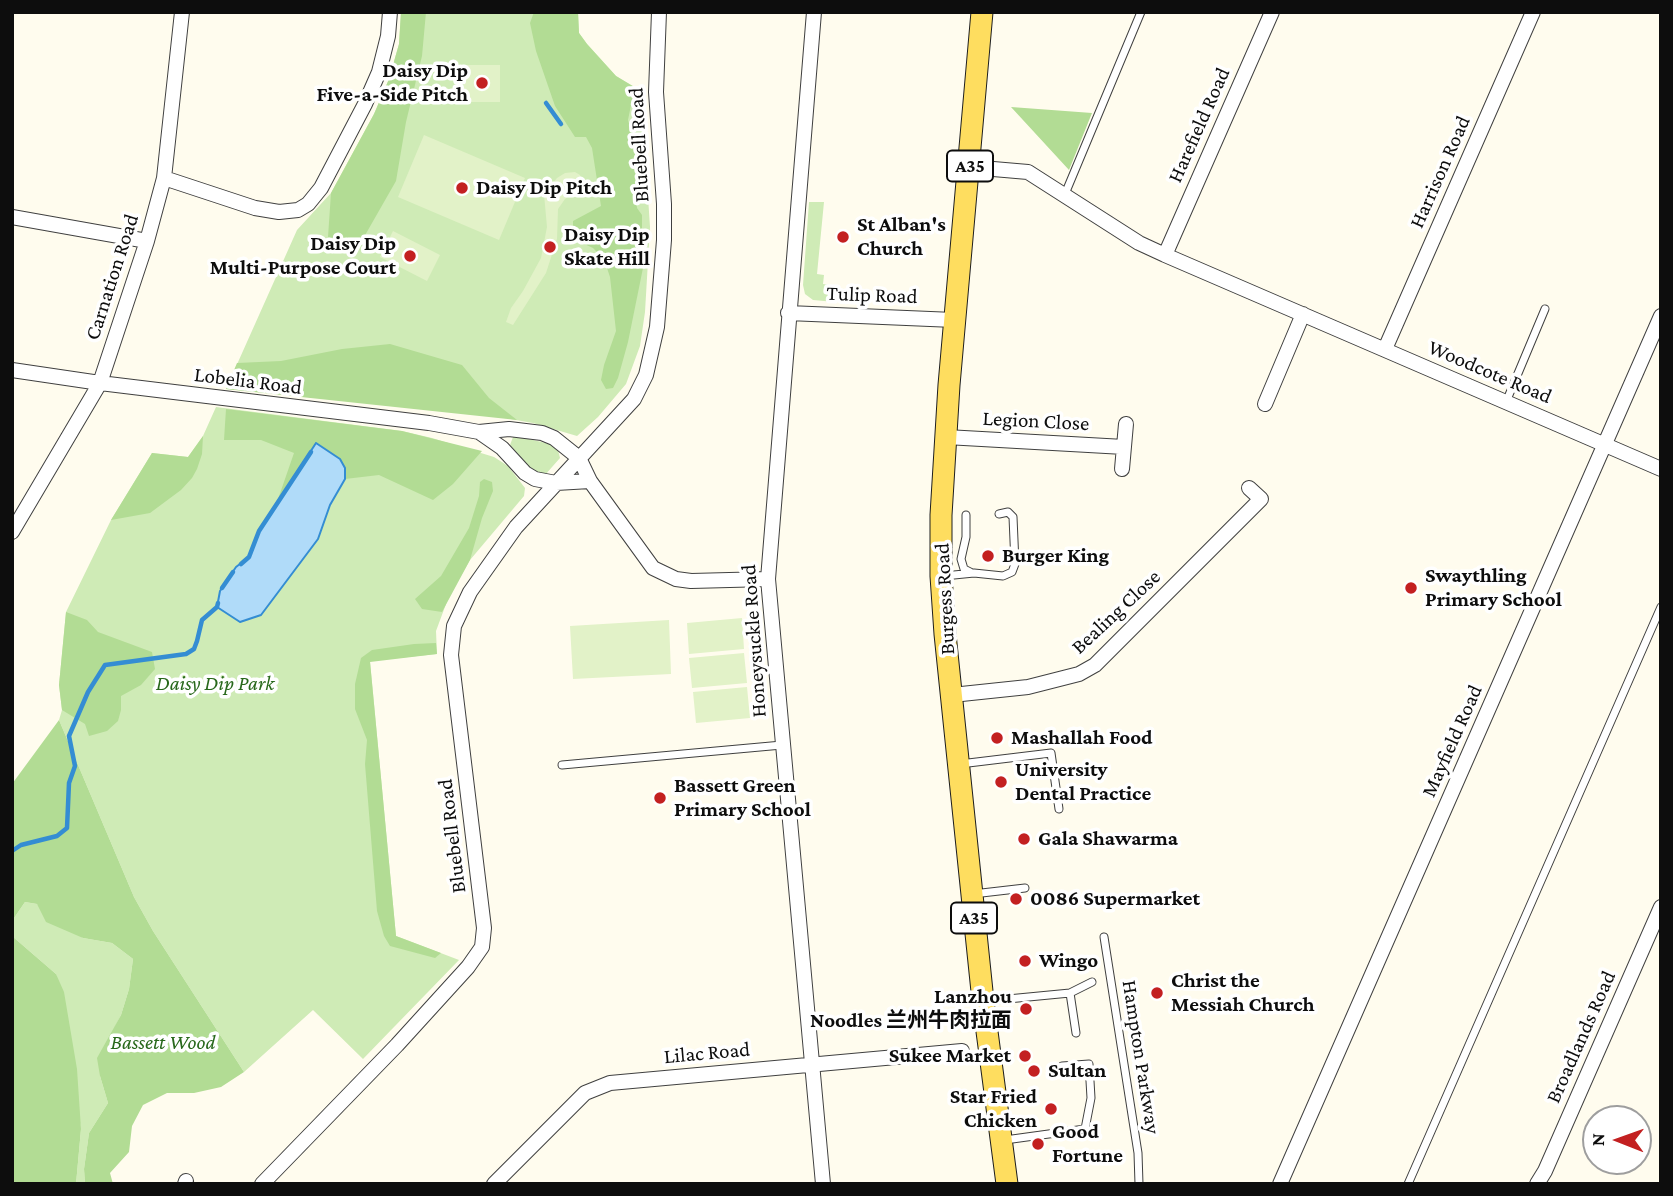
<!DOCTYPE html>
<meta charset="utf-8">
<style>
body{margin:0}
#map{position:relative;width:1673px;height:1196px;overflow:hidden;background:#fffcee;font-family:"Crimson Pro",serif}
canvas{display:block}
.frame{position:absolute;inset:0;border:14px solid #0d0d0d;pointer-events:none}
.north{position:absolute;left:1582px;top:1105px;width:70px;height:70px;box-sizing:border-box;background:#fff;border:2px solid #9e9e9e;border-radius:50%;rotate:271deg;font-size:19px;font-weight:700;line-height:28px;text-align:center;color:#0d0d0d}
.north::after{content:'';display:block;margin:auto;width:24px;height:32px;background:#c32021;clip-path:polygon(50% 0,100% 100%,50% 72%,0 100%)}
</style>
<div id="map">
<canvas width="1673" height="1196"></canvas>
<div class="frame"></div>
<div class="north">N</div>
</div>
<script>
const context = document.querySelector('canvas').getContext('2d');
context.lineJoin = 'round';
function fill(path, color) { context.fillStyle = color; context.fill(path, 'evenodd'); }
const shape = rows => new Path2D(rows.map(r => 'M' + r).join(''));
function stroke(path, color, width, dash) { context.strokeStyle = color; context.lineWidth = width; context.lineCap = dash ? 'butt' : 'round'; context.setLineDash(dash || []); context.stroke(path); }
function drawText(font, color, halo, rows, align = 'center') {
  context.font = font + ' "Crimson Pro","Noto Sans SC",serif'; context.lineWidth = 7; context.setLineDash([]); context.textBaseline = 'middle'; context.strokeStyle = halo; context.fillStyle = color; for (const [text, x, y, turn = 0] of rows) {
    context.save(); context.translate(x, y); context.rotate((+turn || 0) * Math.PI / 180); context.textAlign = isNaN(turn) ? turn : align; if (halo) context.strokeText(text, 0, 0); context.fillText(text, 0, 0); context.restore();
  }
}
fill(shape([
 [401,12,578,12,579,33,587,44,616,76,641,91,650,227,645,312,640,346,626,384,598,417,577,436,533,423,482,414,226,389,297,230,331,193,374,114,389,79,399,44],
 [809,202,824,202,817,274,824,275,823,284,830,285,829,295,835,302,813,300,805,294,803,285],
 [216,407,402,431,432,438,494,457,508,466,525,488,524,496,470,560,449,596,436,631,437,654,370,661,396,936,459,960,363,1059,313,1010,244,1072,153,931,134,897,59,720,62,710,59,685,66,612,111,520,152,453,188,457,203,436],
 [516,436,550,444,558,450,560,458,545,475,531,469,510,445,513,437],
 [25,902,37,904,83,938,112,943,133,959,129,989,121,1015,111,1035,100,1076,108,1103,89,1133,84,1169,85,1184,76,1184,81,1129,56,974,12,936,12,921]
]), '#cfebb6');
fill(shape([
 [401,12,426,12,422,56,406,122,396,181,356,251,333,243,328,237,331,193,374,114,389,79,399,44],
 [534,12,578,12,579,33,587,44,616,76,641,91,631,105,628,120,636,149,638,171,635,190,637,208,642,215,642,232,635,251,643,262,643,268,628,342,618,378,613,388,606,389,601,380,604,365,616,331,610,277,604,259,593,248,580,242,573,232,573,221,601,206,592,148,586,137,575,137,555,106,536,51,530,23],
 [1011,107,1092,113,1069,170],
 [390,344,462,365,489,398,517,420,226,389,237,363,281,361,342,349],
 [226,409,402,431,482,451,453,484,433,500,379,475,345,479,330,505,318,539,277,548,260,535,277,502,294,453,261,440,224,440],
 [203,436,202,454,197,469,192,478,181,490,150,513,111,520,152,453,188,457],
 [484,479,492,482,493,491,482,518,470,560,442,612,422,609,415,599,441,576,469,528,479,496,480,482],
 [66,612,87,620,98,632,152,652,155,669,141,685,121,696,121,710,118,721,107,731,89,736,85,724,62,710,59,685],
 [436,643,437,654,370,662,396,936,441,953,435,958,390,946,384,936,377,911,365,764,367,740,355,709,355,684,361,658,372,650,414,644],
 [59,720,134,897,153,931,244,1072,221,1087,194,1093,167,1093,143,1105,132,1126,129,1152,110,1173,113,1184,85,1184,84,1169,89,1133,108,1103,100,1076,97,1058,121,1015,129,989,133,959,112,943,83,938,46,922,37,904,25,902,12,921,12,784],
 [12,936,56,974,64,992,77,1069,81,1129,76,1184,12,1184]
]), '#b2dc94');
fill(shape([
 [464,65,500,65,500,102,464,102],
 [424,135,525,178,499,240,398,197],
 [575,172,580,175,583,185,565,199,558,209,557,239,546,273,513,325,506,322,511,308,523,291,541,258,547,227,544,194,557,178,565,173],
 [393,231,440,255,427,281,380,257],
 [742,618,744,649,689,654,687,623],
 [669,620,671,674,573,679,570,626],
 [744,653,747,683,692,688,689,658],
 [747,687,750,718,696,723,693,692]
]), '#e2f2c8');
const water = shape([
 [316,443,340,459,345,468,345,479,330,505,318,539,261,615,240,622,217,607,220,591,236,567,249,557,259,531,316,443]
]);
fill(water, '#b0dbf9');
stroke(water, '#348dd3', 2);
stroke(shape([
 [546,103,561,124],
 [241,564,249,557,259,531,311,452],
 [222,588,233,572],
 [12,851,21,845,57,836,67,828,69,783,75,766,69,736,88,692,105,665,186,654,194,649,197,641,202,620,217,607,218,603]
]), '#348dd3', 4.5);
const service = shape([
 [1065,194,1141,12],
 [1506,402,1545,309],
 [966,515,966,537,961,559,964,569,970,572],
 [944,576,974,573,1003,576,1012,572,1015,564,1013,517,1008,512,999,514],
 [960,764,1051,753,1059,809],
 [562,765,782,745],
 [973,894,1025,888],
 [1104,937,1138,1153,1139,1184],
 [1070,993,1092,982],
 [987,1001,1070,993,1076,1033],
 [1005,1140,1085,1129,1091,1098,1089,1064,1062,1066],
 [1408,1184,1661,607]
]);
const minor = shape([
 [814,12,768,579,823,1184],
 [970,167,1028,172,1139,243,1165,255,1661,469],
 [164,178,255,208,279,212,298,210,308,204,321,188,365,104,379,72,388,36,390,12],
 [12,217,147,241],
 [1165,255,1272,12],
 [788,313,954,320],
 [1385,349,1533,12],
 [12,370,100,383,429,423,479,432,509,429,542,433,554,438,579,458,590,481,653,568,676,579,691,581,768,579],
 [1265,404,1303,314],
 [479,432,502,448,525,473,535,479,556,483,590,481],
 [946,437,1124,447],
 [1122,469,1126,424],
 [12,532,100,383,147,241,164,178,182,12],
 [952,695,1028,687,1079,674,1095,665,1261,499,1249,488],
 [185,1184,186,1181],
 [262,1184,397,1045,468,967,482,947,484,928,451,655,454,626,470,592,516,527,634,399,646,375,657,327,664,240,664,204,656,92,659,12],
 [494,1184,585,1093,610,1083,962,1051],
 [1280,1184,1661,316],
 [1537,1184,1545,1171,1661,907]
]);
const primary = shape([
 [982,12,949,385,941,515,941,576,945,634,983,1001,1007,1184]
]);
stroke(service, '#404040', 9);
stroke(minor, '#404040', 16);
stroke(primary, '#1e1e1e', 23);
stroke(service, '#fff', 7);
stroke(minor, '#fff', 14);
stroke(primary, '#fedd5f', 21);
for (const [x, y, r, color] of [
 [482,83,7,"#c32021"],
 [462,188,7,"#c32021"],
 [843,237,7,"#c32021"],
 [550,247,7,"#c32021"],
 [410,256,7,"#c32021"],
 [988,556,7,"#c32021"],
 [1411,588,7,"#c32021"],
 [997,738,7,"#c32021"],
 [1001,782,7,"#c32021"],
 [660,798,7,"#c32021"],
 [1024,839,7,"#c32021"],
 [1016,899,7,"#c32021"],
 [1025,961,7,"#c32021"],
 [1157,993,7,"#c32021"],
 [1026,1009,7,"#c32021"],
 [1025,1056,7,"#c32021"],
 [1034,1071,7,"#c32021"],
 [1051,1109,7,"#c32021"],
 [1038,1144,7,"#c32021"]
]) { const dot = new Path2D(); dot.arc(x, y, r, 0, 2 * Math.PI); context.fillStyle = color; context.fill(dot); stroke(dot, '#fff', 2.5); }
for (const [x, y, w] of [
 [970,166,46],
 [974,918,46]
]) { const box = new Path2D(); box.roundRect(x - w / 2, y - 15.5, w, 31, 5); context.fillStyle = '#fff'; context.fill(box); stroke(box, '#0d0d0d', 2); }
drawText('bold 19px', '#0d0d0d', null, [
 ["A35",970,166],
 ["A35",974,918]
]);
drawText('bold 21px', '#0d0d0d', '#fff', [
 ["Daisy Dip",468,71,"right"],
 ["Five-a-Side Pitch",468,95,"right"],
 ["Daisy Dip Pitch",476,188],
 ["St Alban's",857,225],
 ["Church",857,249],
 ["Daisy Dip",564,235],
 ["Skate Hill",564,259],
 ["Daisy Dip",396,244,"right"],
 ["Multi-Purpose Court",396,268,"right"],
 ["Burger King",1002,556],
 ["Swaythling",1425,576],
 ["Primary School",1425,600],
 ["Mashallah Food",1011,738],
 ["University",1015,770],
 ["Dental Practice",1015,794],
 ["Bassett Green",674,786],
 ["Primary School",674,810],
 ["Gala Shawarma",1038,839],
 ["0086 Supermarket",1030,899],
 ["Wingo",1039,961],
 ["Christ the",1171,981],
 ["Messiah Church",1171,1005],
 ["Lanzhou",1012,997,"right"],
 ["Noodles 兰州牛肉拉面",1012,1021,"right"],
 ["Sukee Market",1011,1056,"right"],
 ["Sultan",1048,1071],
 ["Star Fried",1037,1097,"right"],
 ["Chicken",1037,1121,"right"],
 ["Good",1052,1132],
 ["Fortune",1052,1156]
], 'left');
drawText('21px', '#0d0d0d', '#fff', [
 ["Harefield Road",1199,125,-66],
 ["Bluebell Road",639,145,-93],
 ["Harrison Road",1440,172,-66],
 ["Carnation Road",112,277,-72],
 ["Tulip Road",872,295,2],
 ["Woodcote Road",1490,372,23],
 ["Lobelia Road",248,381,7],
 ["Legion Close",1036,421,3],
 ["Burgess Road",945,599,-93],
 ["Bealing Close",1116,612,-43],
 ["Honeysuckle Road",754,641,-94],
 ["Mayfield Road",1452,741,-66],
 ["Bluebell Road",452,836,-97],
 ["Broadlands Road",1581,1037,-66],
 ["Lilac Road",707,1053,-5],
 ["Hampton Parkway",1141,1057,81]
]);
drawText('italic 21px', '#28681b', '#fff', [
 ["Daisy Dip Park",215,684],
 ["Bassett Wood",163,1043]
]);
</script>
